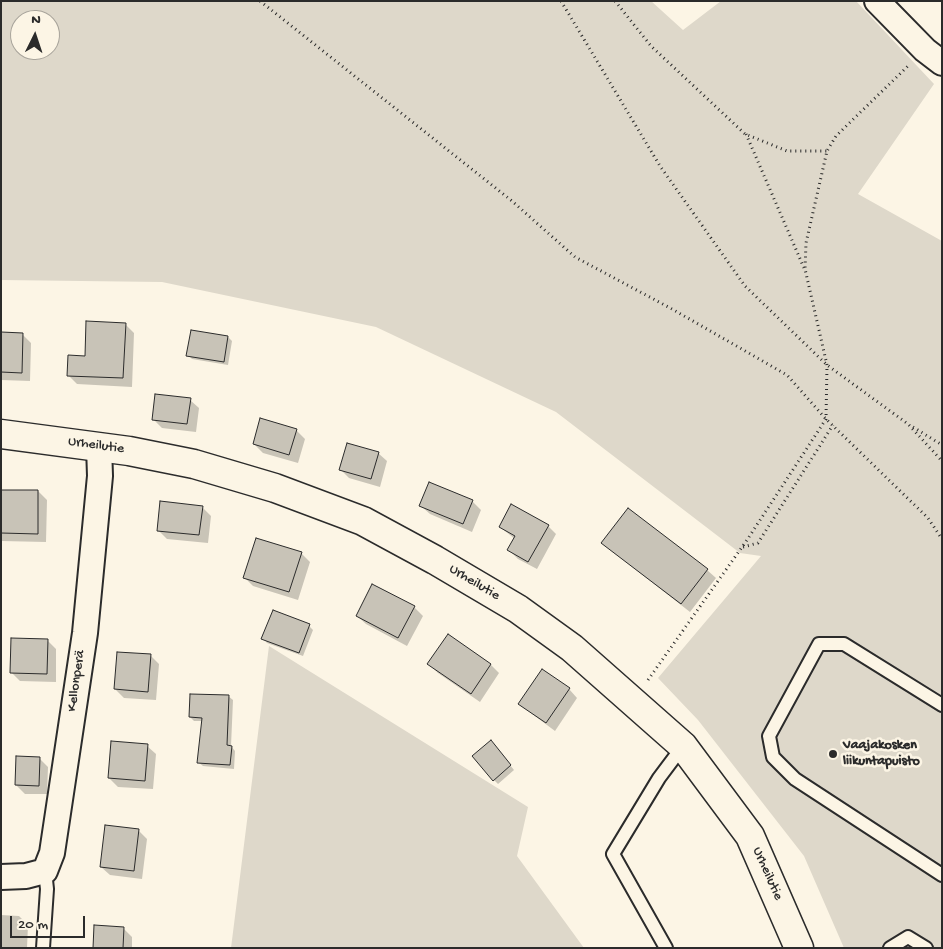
<!DOCTYPE html>
<meta charset="utf-8">
<style>
body{margin:0}
#map{position:relative;width:943px;height:949px;overflow:hidden;background:#fcf5e5;font-family:"Gochi Hand",sans-serif}
canvas{display:block}
.frame{position:absolute;inset:0;border:2px solid #2b2b2b;pointer-events:none}
.north{position:absolute;left:10px;top:10px;width:50px;height:50px;box-sizing:border-box;background:#fcf5e5;border:1px solid #a8a49b;border-radius:50%;rotate:4deg;font-size:14px;font-weight:700;line-height:20px;text-align:center;color:#2b2b2b}
.north::after{content:'';display:block;margin:auto;width:18px;height:22px;background:#2b2b2b;clip-path:polygon(50% 0,100% 100%,50% 72%,0 100%)}
.scale{position:absolute;left:10px;top:916px;width:75px;height:22px;box-sizing:border-box;border:2px solid #2b2b2b;border-top:0;padding-left:6px;font-size:15px;line-height:18px;white-space:nowrap;color:#2b2b2b;-webkit-text-stroke:4px #fcf5e5;paint-order:stroke}
</style>
<div id="map">
<canvas width="943" height="949"></canvas>
<div class="frame"></div>
<div class="north">N</div>
<div class="scale">20 m</div>
</div>
<script>
const context = document.querySelector('canvas').getContext('2d');
context.lineJoin = 'round';
function fill(path, color) { context.fillStyle = color; context.fill(path, 'evenodd'); }
const shape = rows => new Path2D(rows.map(r => 'M' + r).join(''));
function stroke(path, color, width, dash) { context.strokeStyle = color; context.lineWidth = width; context.lineCap = dash ? 'butt' : 'round'; context.setLineDash(dash || []); context.stroke(path); }
function drawText(font, color, halo, rows, align = 'center') {
  context.font = font + ' "Gochi Hand",sans-serif'; context.lineWidth = 5; context.setLineDash([]); context.textBaseline = 'middle'; context.strokeStyle = halo; context.fillStyle = color; for (const [text, x, y, turn = 0] of rows) {
    context.save(); context.translate(x, y); context.rotate((+turn || 0) * Math.PI / 180); context.textAlign = isNaN(turn) ? turn : align; if (halo) context.strokeText(text, 0, 0); context.fillText(text, 0, 0); context.restore();
  }
}
fill(shape([
 [1,1,651,1,683,30,721,1,856,1,934,84,858,194,942,241,942,948,844,948,804,856,698,720,658,678,761,556,740,553,556,412,376,327,162,282,1,280],
 [20,20,50,20,50,50,20,50],
 [269,646,528,807,517,856,584,948,231,948]
]), '#ded8ca');
fill(shape([
 [125,324,134,333,132,387,77,384,69,376,86,357],
 [1,333,22,334,31,343,30,381,1,380],
 [228,337,232,341,228,365,192,359,188,355],
 [190,400,199,408,196,432,162,428,153,419],
 [296,430,305,439,298,463,263,453,254,444],
 [378,453,387,461,380,487,349,478,341,470],
 [1,491,38,491,47,500,46,542,1,541],
 [472,501,481,510,472,532,430,514,421,506],
 [202,507,211,516,208,543,167,539,158,530],
 [548,526,556,534,537,569,518,559,509,550,515,539,500,527],
 [602,543,707,570,716,578,690,612],
 [301,553,310,562,298,600,253,586,245,578],
 [414,607,423,616,407,646,366,624,357,616],
 [309,626,313,630,303,656,267,643,263,638],
 [448,636,491,665,499,673,480,702,438,673,429,664],
 [47,640,56,649,56,682,20,681,11,672],
 [150,655,159,664,156,700,124,698,115,689],
 [569,689,577,698,555,731,519,704],
 [228,696,233,700,231,746,235,751,234,769,203,766,198,762,202,721,194,721,190,717],
 [147,746,156,754,153,789,118,787,109,778],
 [495,746,514,770,498,784,494,780],
 [39,758,48,767,47,794,25,794,16,785],
 [138,830,147,839,142,879,110,875,101,867],
 [1,915,19,916,28,925,27,948,1,948],
 [123,928,132,937,132,948,94,948]
]), '#0003');
const building = shape([
 [86,321,126,323,123,378,67,376,68,355,85,356,86,321],
 [191,330,228,336,224,362,186,356,191,330],
 [1,332,23,333,22,373,1,372,1,332],
 [155,394,191,398,187,424,152,420,155,394],
 [260,418,297,429,289,455,253,444,260,418],
 [347,443,379,452,371,479,339,470,347,443],
 [429,482,473,500,463,524,419,506,429,482],
 [1,490,38,490,38,534,1,533,1,490],
 [160,501,203,506,199,535,157,531,160,501],
 [511,504,549,525,528,562,507,550,515,536,499,527,511,504],
 [628,508,708,569,681,604,601,543,628,508],
 [256,538,302,552,289,592,243,578,256,538],
 [372,584,415,606,398,638,356,616,372,584],
 [273,610,310,624,299,653,261,639,273,610],
 [448,634,491,664,471,694,427,664,448,634],
 [11,638,48,639,47,674,10,673,11,638],
 [117,652,151,654,148,692,114,689,117,652],
 [542,669,570,688,546,723,518,704,542,669],
 [190,694,229,695,227,745,232,746,230,765,197,763,202,718,189,717,190,694],
 [491,740,511,765,493,781,472,756,491,740],
 [111,741,148,744,145,781,108,778,111,741],
 [16,756,40,757,39,786,15,785,16,756],
 [105,825,139,829,134,871,100,867,105,825],
 [94,925,124,927,123,948,93,948,94,925]
]);
fill(building, '#c8c3b7');
stroke(building, '#2b2b2b', 1);
const service = shape([
 [942,705,844,644,819,644,769,736,773,757,795,779,942,875],
 [43,948,47,889,45,871],
 [666,948,613,854,659,778,683,746],
 [890,948,908,937,926,948]
]);
const minor = shape([
 [877,1,925,50,942,63],
 [1,877,26,876,45,871,52,853,85,633,100,476,99,446]
]);
const tertiary = shape([
 [1,434,129,451,194,464,275,488,363,521,435,560,518,609,572,648,683,746,750,836,799,948]
]);
stroke(service, '#2b2b2b', 16);
stroke(minor, '#2b2b2b', 28);
stroke(tertiary, '#2b2b2b', 31);
stroke(shape([
 [260,1,512,201,575,257,672,309,787,375,826,419,928,518,942,539],
 [561,1,660,166,745,286,827,365,908,424,942,461],
 [615,1,651,46,745,134,787,151,827,151],
 [746,134,804,268],
 [913,427,942,445],
 [743,547,758,543,833,425],
 [648,680,747,540,826,419,827,365,805,269,806,243,827,151,836,136,908,66]
]), '#2b2b2b', 3, [1, 4]);
stroke(service, '#fcf5e5', 12);
stroke(minor, '#fcf5e5', 24);
stroke(tertiary, '#fcf5e5', 28);
for (const [x, y, r, color] of [
 [833,754,5,"#2b2b2b"]
]) { const dot = new Path2D(); dot.arc(x, y, r, 0, 2 * Math.PI); context.fillStyle = color; context.fill(dot); stroke(dot, '#fcf5e5', 2); }
drawText('14px', '#2b2b2b', '#fcf5e5', [
 ["Urheilutie",96,446,8],
 ["Urheilutie",474,583,31],
 ["Kellonperä",77,681,-82],
 ["Urheilutie",767,874,66]
]);
drawText('bold 14px', '#2b2b2b', '#fcf5e5', [
 ["Vaajakosken",843,746],
 ["liikuntapuisto",843,762]
], 'left');
</script>
